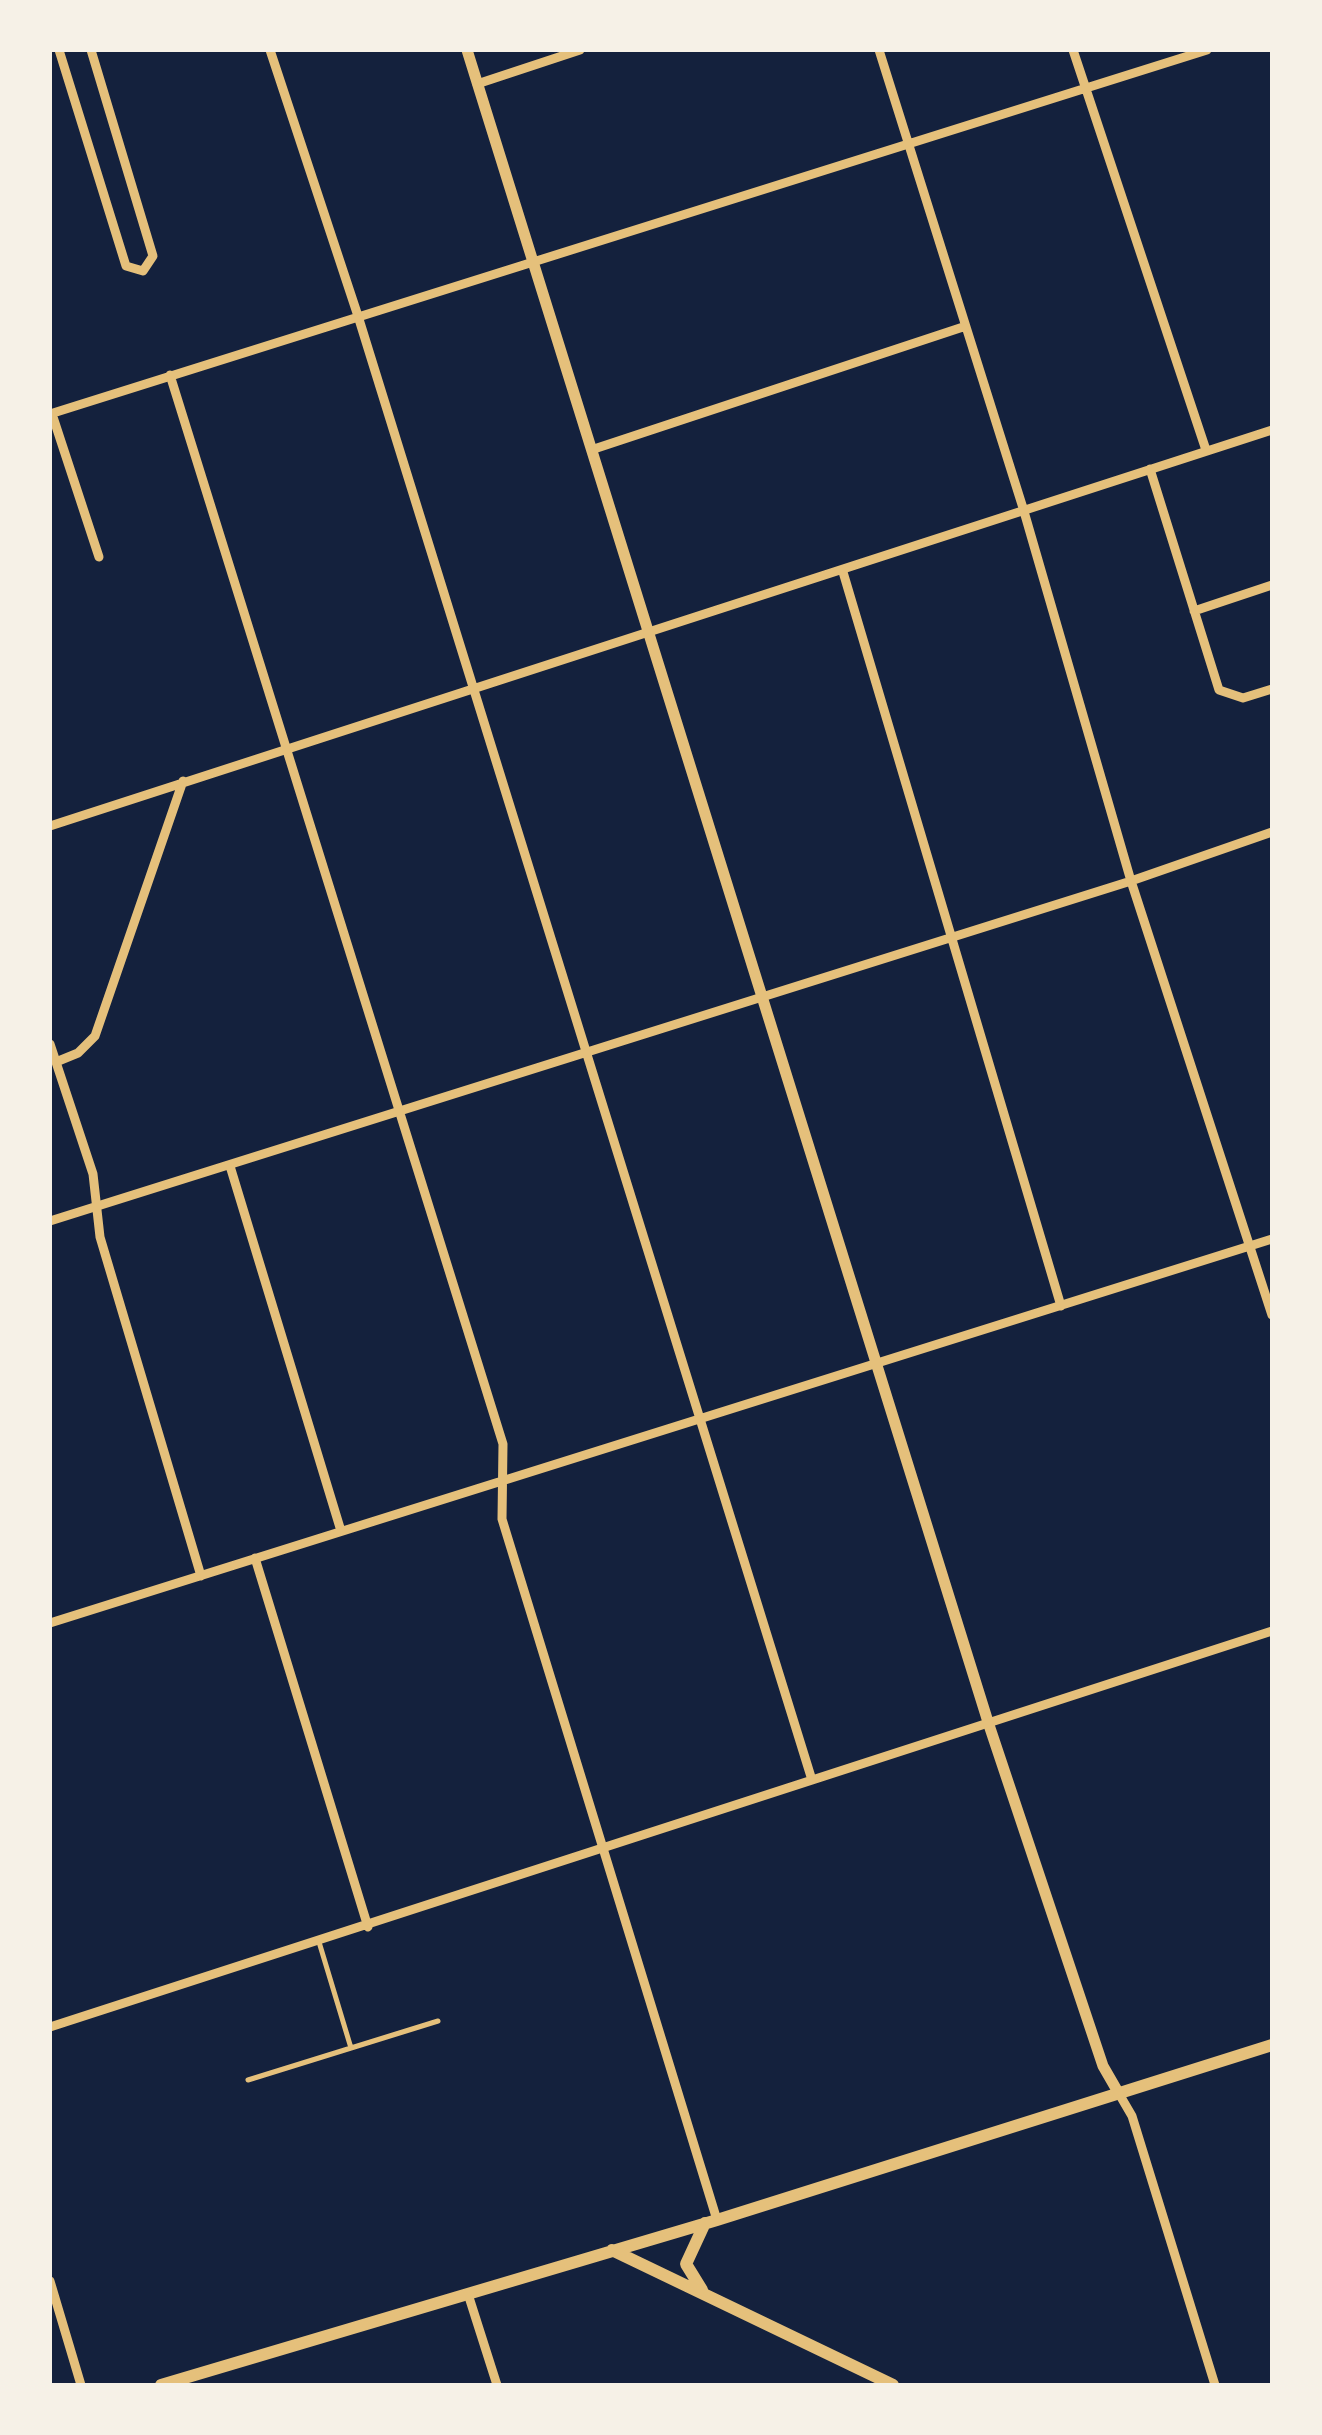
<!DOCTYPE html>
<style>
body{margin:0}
#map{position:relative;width:1322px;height:2435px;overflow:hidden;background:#14213d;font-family:Signika,sans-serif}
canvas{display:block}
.frame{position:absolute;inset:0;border:52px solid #f6f1e7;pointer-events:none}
</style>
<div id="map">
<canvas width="1322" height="2435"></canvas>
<div class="frame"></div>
</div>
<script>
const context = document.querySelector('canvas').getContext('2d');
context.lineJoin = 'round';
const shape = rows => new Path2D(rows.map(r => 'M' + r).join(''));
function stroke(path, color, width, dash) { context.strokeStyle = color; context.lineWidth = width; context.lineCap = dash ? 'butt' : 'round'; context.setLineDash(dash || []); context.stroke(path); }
stroke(shape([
 [319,1942,351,2048],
 [248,2080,438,2021]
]), '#e5c07b', 5);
stroke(shape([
 [59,50,126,266,143,271,153,256,91,50],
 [270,50,358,316,812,1780],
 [879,50,1023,508,1131,881,1272,1315],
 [1073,50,1206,450],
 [477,84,580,50],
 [170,375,503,1444,502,1519,717,2220],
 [50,414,1207,50],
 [52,414,99,557],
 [594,449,963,327],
 [1150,469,1219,690,1243,698,1272,689],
 [843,572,1061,1306],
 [1194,611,1272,585],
 [50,826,1272,430],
 [50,1044,93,1174,100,1237,201,1576],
 [56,1062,78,1053,95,1036,183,781],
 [230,1166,341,1531],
 [50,1221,1131,881,1272,832],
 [255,1558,368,1927],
 [50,1623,1272,1239],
 [50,2027,1272,1631],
 [1118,2092,1132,2116,1215,2385],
 [50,2281,81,2385],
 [468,2294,497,2385]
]), '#e5c07b', 9);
stroke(shape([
 [467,50,989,1725,1103,2066,1118,2092]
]), '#e5c07b', 11);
stroke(shape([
 [612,2250,893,2385],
 [702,2290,686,2264,705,2223],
 [161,2385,717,2220,1272,2045]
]), '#e5c07b', 12);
</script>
